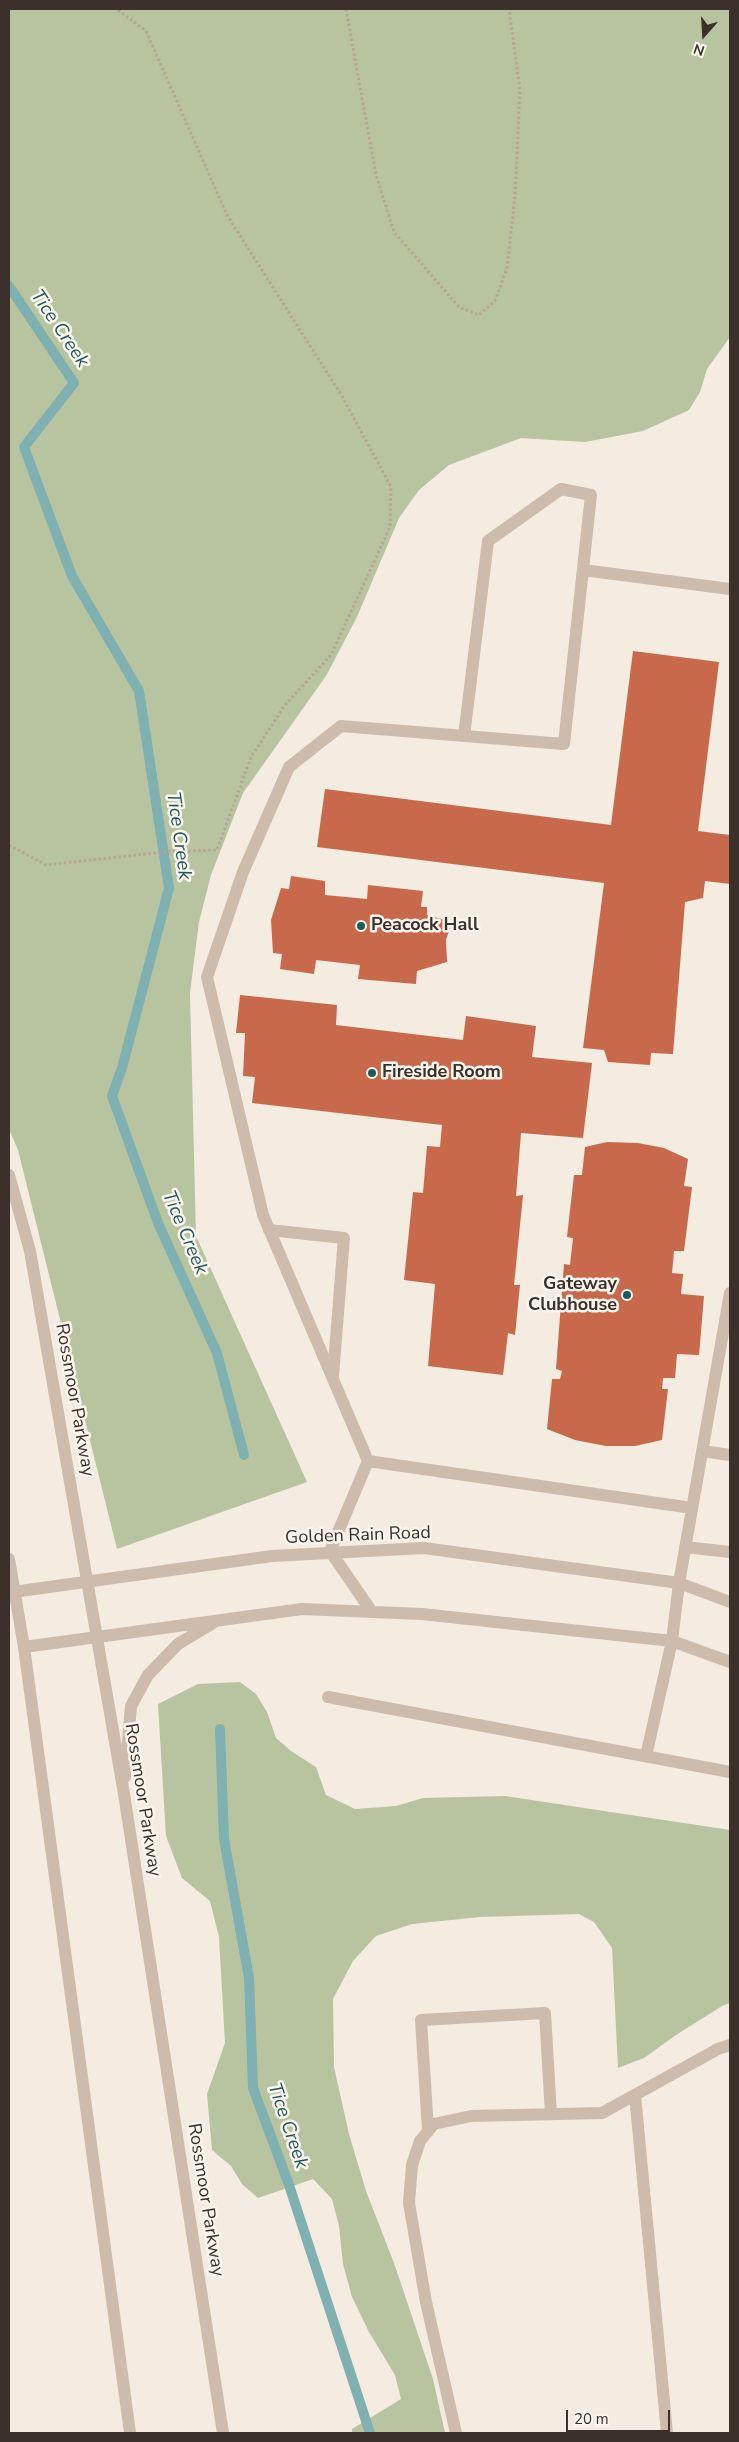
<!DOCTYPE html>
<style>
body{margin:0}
#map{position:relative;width:739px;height:2442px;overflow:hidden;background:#f4ebe1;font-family:"Nunito Sans",sans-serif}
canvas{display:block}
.frame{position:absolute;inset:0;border:10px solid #3b302b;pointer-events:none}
.north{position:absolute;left:679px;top:10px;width:50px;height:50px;-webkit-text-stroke:4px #fbf5ee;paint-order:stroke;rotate:199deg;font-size:14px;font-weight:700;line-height:20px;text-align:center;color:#3b302b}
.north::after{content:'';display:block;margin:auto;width:18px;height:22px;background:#3b302b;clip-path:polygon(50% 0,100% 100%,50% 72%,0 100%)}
.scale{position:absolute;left:566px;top:2410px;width:104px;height:22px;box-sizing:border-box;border:2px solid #3b302b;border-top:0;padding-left:6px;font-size:15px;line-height:18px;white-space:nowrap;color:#3b302b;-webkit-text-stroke:4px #fbf5ee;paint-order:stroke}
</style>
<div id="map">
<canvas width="739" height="2442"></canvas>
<div class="frame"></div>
<div class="north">N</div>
<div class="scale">20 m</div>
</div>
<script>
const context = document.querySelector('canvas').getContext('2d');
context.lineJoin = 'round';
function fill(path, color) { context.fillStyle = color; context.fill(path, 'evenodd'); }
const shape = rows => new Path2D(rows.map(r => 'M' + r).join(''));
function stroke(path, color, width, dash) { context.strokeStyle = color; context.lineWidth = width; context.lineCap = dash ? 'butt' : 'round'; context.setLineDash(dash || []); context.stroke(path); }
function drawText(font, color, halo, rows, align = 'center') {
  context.font = font + ' "Nunito Sans",sans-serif'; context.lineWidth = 5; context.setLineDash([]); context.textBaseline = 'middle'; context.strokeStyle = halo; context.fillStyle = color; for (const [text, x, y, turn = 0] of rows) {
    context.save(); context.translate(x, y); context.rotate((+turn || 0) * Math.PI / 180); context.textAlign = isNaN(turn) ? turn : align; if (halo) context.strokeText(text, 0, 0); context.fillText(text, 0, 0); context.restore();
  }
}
fill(shape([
 [9,9,730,9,730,337,707,369,700,392,689,410,643,431,585,442,521,438,449,465,419,490,399,518,357,617,326,676,243,793,211,875,199,922,190,993,196,1236,307,1482,117,1549,18,1150,9,1129],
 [240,1682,256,1694,267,1712,276,1738,291,1751,316,1767,326,1795,355,1809,396,1806,423,1798,505,1796,730,1830,730,2003,722,2006,676,2035,644,2058,618,2068,612,1948,594,1922,579,1914,480,1917,412,1924,376,1936,353,1961,333,1999,334,2067,349,2134,366,2191,394,2263,433,2379,445,2433,352,2433,352,2429,401,2399,395,2375,369,2332,352,2297,343,2264,339,2226,332,2199,313,2179,258,2198,242,2184,231,2166,212,2150,207,2094,225,2043,219,1937,210,1901,182,1878,166,1836,158,1704,198,1684]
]), '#b8c4a0');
stroke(shape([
 [9,286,74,383,24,447,72,576,139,691,169,888,122,1068,112,1096,158,1223,217,1353,244,1455],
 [220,1729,224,1839,249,1978,253,2088,289,2185,370,2433]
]), '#7fb0b2', 10);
fill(shape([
 [633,651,719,662,698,831,730,835,730,884,705,881,703,898,685,902,673,1054,651,1053,650,1065,608,1062,604,1050,583,1048,604,883,317,847,325,789,611,825],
 [291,876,325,881,325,895,367,899,368,885,423,891,421,907,427,907,427,915,452,922,446,940,447,962,417,971,416,984,358,979,360,965,316,960,314,974,280,969,282,954,273,953,271,920,281,888,289,889],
 [240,995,337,1005,336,1025,463,1040,466,1016,536,1026,532,1057,592,1063,583,1138,521,1133,516,1196,523,1195,514,1285,520,1285,515,1335,508,1333,503,1375,428,1366,435,1284,404,1280,413,1192,423,1193,427,1146,440,1147,442,1125,252,1103,255,1077,243,1076,245,1033,236,1033],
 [607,1142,638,1143,664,1148,688,1159,684,1186,692,1187,684,1251,674,1251,672,1273,683,1274,681,1294,704,1296,699,1355,677,1354,675,1378,663,1378,662,1389,668,1389,662,1440,635,1446,606,1446,575,1440,547,1429,552,1379,560,1379,562,1371,556,1369,564,1264,570,1265,573,1238,567,1237,574,1175,582,1175,585,1147]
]), '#c8694b');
stroke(shape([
 [346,9,376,175,394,232,459,307,479,315,495,301,507,268,515,196,520,90,509,9],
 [9,845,46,865,164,852,217,850,251,757,285,705,331,655,390,527,391,487,342,396,227,215,146,31,117,9]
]), '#b9a596', 3, [2.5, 2.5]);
stroke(shape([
 [583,570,730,589],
 [9,1175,30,1251,124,1794,223,2433],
 [269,1230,344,1238,333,1376],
 [702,1451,730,1455],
 [368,1461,263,1215,207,977,243,872,289,767,341,726,564,744,591,495,561,489,488,541,464,736],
 [685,1547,730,1552],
 [9,1559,24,1647,130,2433],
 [13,1592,272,1556,424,1548,679,1583,730,1602],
 [372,1612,330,1551,368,1461,692,1508],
 [24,1647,302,1609,422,1614,672,1641,730,1662],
 [328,1697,730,1772],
 [646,1756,672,1641,679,1583,730,1293],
 [125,1777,131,1706,148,1675,178,1644,213,1623],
 [635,2095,667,2433],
 [428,2130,421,2020,545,2013,551,2114],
 [456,2433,426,2302,409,2203,412,2165,420,2141,434,2124,471,2116,602,2113,718,2049,730,2045]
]), '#cdbbac', 12);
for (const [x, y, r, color] of [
 [361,926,5,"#1f5a5e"],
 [372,1073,5,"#1f5a5e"],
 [627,1295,5,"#1f5a5e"]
]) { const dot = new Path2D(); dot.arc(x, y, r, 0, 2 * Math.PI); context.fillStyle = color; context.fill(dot); stroke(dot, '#fbf5ee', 2); }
drawText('bold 18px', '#3b302b', '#fbf5ee', [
 ["Peacock Hall",371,926],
 ["Fireside Room",382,1073],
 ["Gateway",617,1285,"right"],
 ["Clubhouse",617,1306,"right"]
], 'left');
drawText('18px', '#3b302b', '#fbf5ee', [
 ["Rossmoor Parkway",74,1400,80],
 ["Golden Rain Road",358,1536,-2],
 ["Rossmoor Parkway",142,1800,81],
 ["Rossmoor Parkway",205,2200,81]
]);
drawText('italic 19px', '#1f5a5e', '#fbf5ee', [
 ["Tice Creek",59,329,56],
 ["Tice Creek",178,836,82],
 ["Tice Creek",184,1233,67],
 ["Tice Creek",287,2126,71]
]);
</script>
